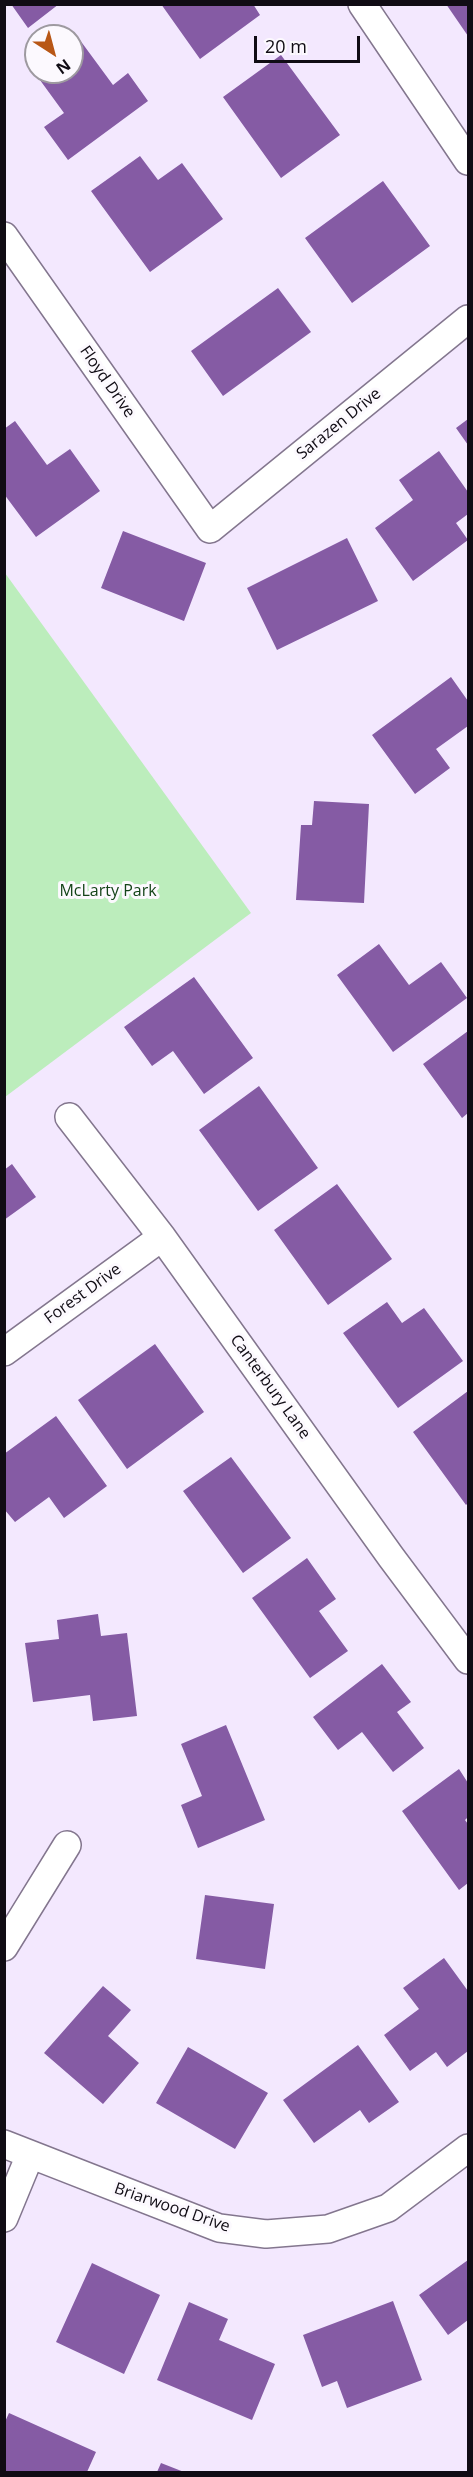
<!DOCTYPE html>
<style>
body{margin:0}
#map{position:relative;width:473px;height:2477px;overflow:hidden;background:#f3e8fe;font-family:"Open Sans",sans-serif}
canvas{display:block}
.frame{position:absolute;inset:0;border:6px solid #100c14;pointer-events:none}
.north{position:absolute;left:24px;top:24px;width:60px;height:60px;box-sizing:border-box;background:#fcf9fe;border:2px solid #9e9aa0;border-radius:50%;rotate:144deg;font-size:16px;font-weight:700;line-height:24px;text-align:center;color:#100c14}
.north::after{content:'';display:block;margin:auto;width:21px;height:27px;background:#b85716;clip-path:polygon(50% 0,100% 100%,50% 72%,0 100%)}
.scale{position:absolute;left:254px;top:36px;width:106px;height:27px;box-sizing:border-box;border:3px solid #100c14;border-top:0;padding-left:8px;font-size:18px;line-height:21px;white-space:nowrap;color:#100c14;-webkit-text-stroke:4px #fcf9fe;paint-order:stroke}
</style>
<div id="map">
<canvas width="473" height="2477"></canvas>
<div class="frame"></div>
<div class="north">N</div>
<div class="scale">20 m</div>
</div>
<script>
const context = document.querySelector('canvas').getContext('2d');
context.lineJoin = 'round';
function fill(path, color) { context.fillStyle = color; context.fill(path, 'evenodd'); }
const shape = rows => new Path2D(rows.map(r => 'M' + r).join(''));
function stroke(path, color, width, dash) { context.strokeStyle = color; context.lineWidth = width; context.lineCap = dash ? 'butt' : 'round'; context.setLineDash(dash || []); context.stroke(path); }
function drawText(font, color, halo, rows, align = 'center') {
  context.font = font + ' "Open Sans",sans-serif'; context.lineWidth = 6; context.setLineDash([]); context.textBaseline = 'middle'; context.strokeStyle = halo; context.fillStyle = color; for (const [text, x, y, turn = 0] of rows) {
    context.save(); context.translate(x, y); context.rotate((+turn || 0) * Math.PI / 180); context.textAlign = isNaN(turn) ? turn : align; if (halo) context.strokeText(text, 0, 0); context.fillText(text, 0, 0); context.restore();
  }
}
fill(shape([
 [5,573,251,913,5,1097,4,1097]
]), '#bcedbc');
fill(shape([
 [11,4,59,4,28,28],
 [161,4,253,4,260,15,200,59],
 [446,4,468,4,468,36],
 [74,32,113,85,128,73,148,101,68,160,44,127,64,113,29,65,36,60,36,72,72,72,72,36,69,36],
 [281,55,340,135,281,178,223,97],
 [140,156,158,180,182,163,223,219,150,272,91,191],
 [383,181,430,246,352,303,305,238],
 [278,288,311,332,223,396,191,351],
 [468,419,468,445,456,428],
 [15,421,47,465,70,449,100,491,36,537,4,494,4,429],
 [439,451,468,492,468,514,456,523,468,540,413,581,375,528,413,500,399,480],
 [123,531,206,563,184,621,101,588],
 [347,538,378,601,277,650,247,588],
 [451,677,468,701,468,726,436,749,450,768,415,794,372,735],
 [314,801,369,804,364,903,296,900,301,825,312,825],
 [379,944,409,985,441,962,467,998,393,1052,337,975],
 [194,977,253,1058,204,1094,173,1051,152,1066,124,1027],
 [468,1031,468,1113,462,1118,423,1064],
 [259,1086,318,1168,258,1211,199,1130],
 [12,1164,36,1197,4,1220,4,1170],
 [337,1184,392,1259,328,1305,274,1230],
 [387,1302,402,1323,424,1308,463,1361,398,1408,343,1333],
 [155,1344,204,1412,127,1469,78,1400],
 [468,1391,468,1503,466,1505,413,1432],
 [56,1416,107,1486,64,1518,49,1497,15,1522,4,1509,4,1454],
 [231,1457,291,1538,243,1573,183,1491],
 [307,1558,336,1599,319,1611,348,1651,310,1678,252,1598],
 [98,1614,101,1636,127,1633,137,1716,93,1721,90,1695,33,1702,25,1643,59,1639,57,1620],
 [382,1664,411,1702,397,1712,424,1748,393,1772,362,1732,338,1750,313,1717],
 [226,1725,265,1820,198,1848,181,1805,202,1796,181,1744],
 [459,1769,468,1783,468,1817,465,1820,468,1824,468,1883,459,1890,402,1811],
 [205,1895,274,1904,265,1969,196,1959],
 [444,1958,468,1991,468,2051,447,2067,436,2052,410,2071,384,2035,419,2009,403,1988],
 [103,1986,131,2010,108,2036,139,2063,103,2104,44,2053],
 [358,2045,399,2102,369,2123,360,2110,314,2143,283,2100],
 [188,2047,268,2093,235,2149,156,2103],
 [468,2260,468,2320,448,2335,419,2295],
 [92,2263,160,2295,124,2374,56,2342],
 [393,2301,422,2380,347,2408,337,2381,322,2387,303,2335],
 [189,2302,228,2319,219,2340,275,2364,252,2420,157,2380],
 [9,2413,96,2452,87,2472,4,2472,4,2424],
 [161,2463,184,2472,157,2472]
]), '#855ba4');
const minor = shape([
 [362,4,468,161],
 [4,236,210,529,468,319],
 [69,1117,162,1237,391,1557,468,1660],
 [4,1352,162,1237],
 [4,1947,67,1845],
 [4,2144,219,2228,266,2234,328,2229,388,2208,468,2148],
 [4,2218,30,2155]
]);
stroke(minor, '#83768e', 30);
stroke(minor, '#fff', 27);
drawText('16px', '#100c14', '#fcf9fe', [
 ["Floyd Drive",107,382,55],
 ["Sarazen Drive",339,424,-39],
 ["Forest Drive",83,1294,-36],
 ["Canterbury Lane",270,1387,54],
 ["Briarwood Drive",172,2208,19]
]);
drawText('16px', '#144418', '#fcf9fe', [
 ["McLarty Park",108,891]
]);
</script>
